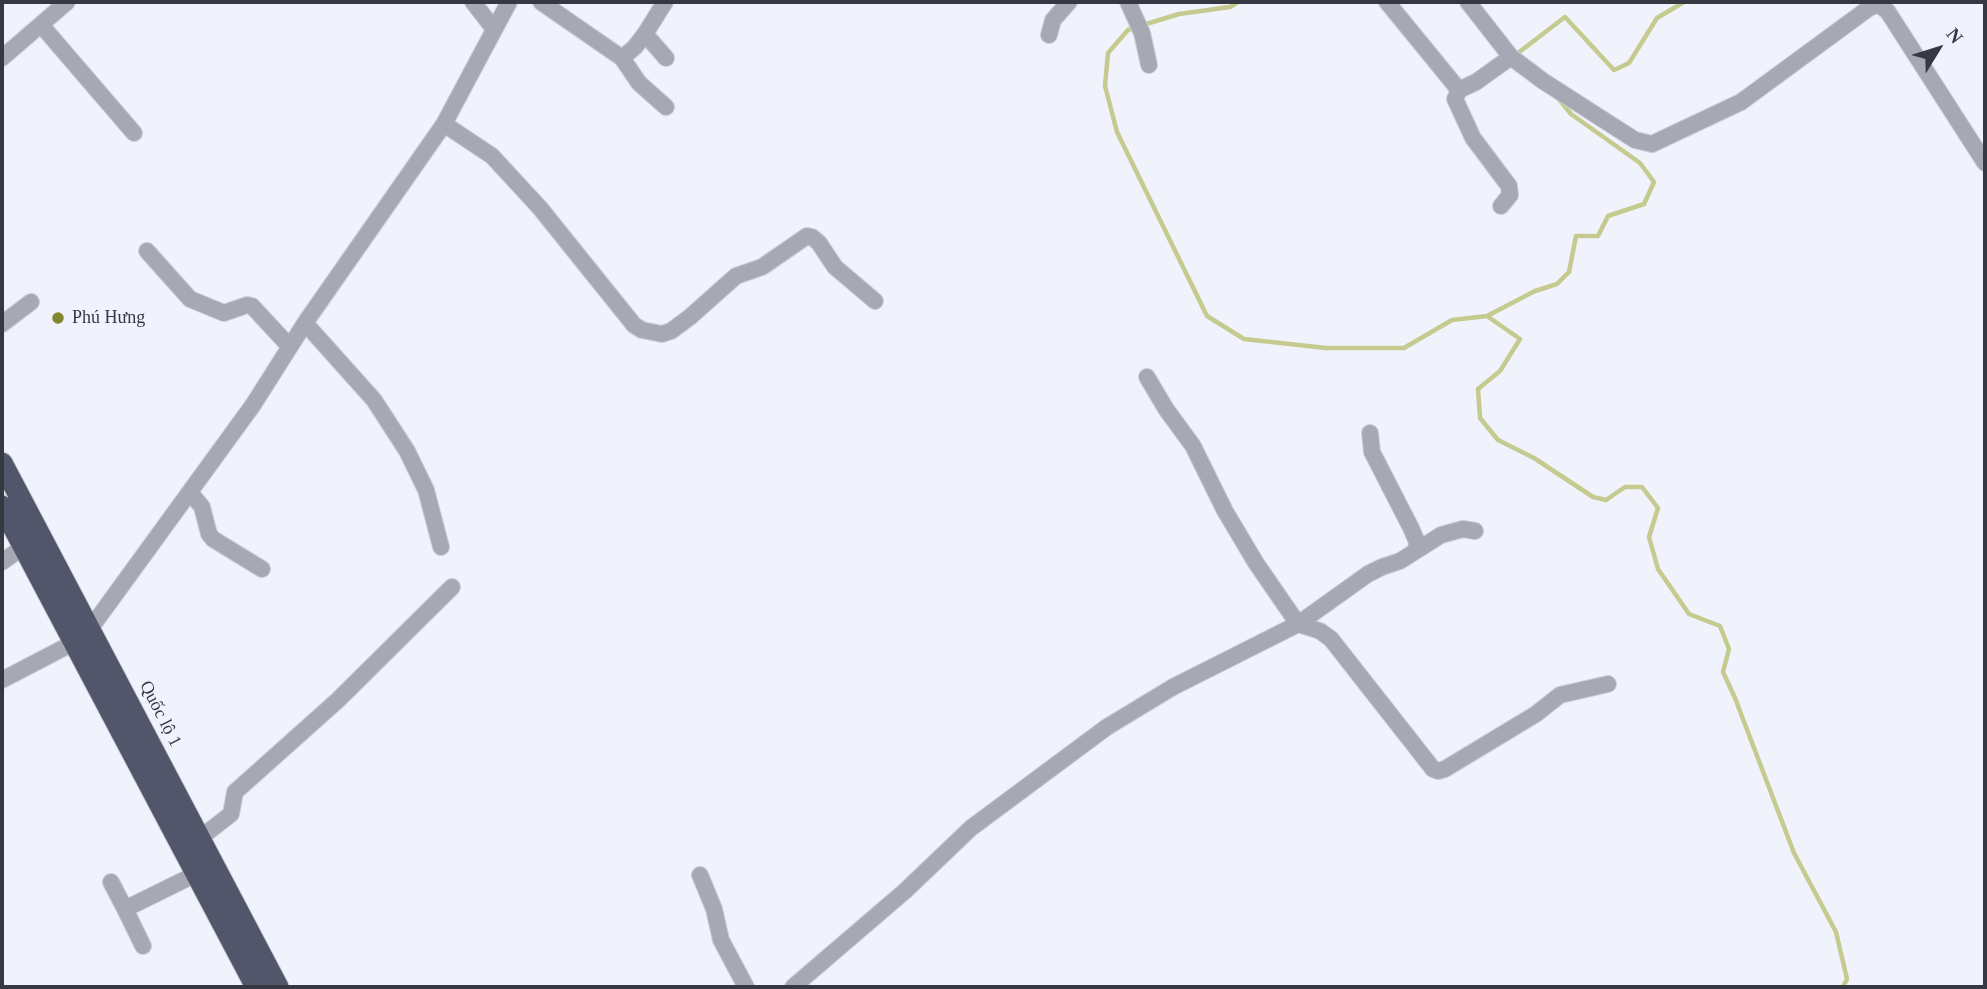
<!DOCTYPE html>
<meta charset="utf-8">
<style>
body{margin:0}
#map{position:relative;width:1987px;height:989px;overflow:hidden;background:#f0f2fc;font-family:"Times New Roman",serif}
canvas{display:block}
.frame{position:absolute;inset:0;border:4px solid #363842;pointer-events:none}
.north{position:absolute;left:1903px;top:14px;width:70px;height:70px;-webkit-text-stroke:5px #f0f2fc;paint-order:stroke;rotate:52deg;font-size:19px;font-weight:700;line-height:28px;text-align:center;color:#363842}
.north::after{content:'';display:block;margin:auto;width:24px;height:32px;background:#363842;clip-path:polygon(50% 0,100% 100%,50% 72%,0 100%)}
</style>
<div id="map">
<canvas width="1987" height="989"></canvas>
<div class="frame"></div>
<div class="north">N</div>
</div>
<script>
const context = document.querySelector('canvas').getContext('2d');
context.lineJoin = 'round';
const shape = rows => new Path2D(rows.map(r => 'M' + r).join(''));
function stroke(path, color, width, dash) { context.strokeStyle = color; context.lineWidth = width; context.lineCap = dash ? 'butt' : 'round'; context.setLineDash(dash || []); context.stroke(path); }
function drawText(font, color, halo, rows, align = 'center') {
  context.font = font + ' "Times New Roman",serif'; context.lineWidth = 5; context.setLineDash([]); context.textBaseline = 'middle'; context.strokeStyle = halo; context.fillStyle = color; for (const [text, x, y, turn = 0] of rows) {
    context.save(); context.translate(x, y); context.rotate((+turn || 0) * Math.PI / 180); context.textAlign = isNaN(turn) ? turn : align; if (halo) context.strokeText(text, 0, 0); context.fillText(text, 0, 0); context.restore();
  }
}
stroke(shape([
 [1143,25,1179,14,1230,7,1238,2],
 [1134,28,1128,30,1108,53,1105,86,1117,132,1207,316,1244,339,1326,348,1404,348,1452,320,1487,316,1520,339,1500,371,1478,389,1480,418,1498,440,1534,458,1593,497,1606,500,1625,487,1642,487,1658,508,1649,537,1658,569,1689,614,1720,626,1729,649,1723,672,1735,698,1794,853,1836,932,1847,979,1843,987],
 [1520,55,1518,53,1565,17,1614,70,1629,63,1657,18,1684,2],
 [1487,316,1535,291,1557,284,1569,272,1576,236,1598,236,1608,216,1644,204,1654,182,1640,163,1571,114,1558,98]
]), '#c5ca8f', 4.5);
const minor = shape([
 [473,2,494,29],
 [541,2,622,58,635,47,645,34,665,2],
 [1128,2,1142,33,1149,65],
 [1387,2,1459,90],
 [1468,2,1511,57],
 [42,26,134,133],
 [645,34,666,58],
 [1049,35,1053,20,1069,2],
 [2,58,67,2],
 [622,58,639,83,666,107],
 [444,124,492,156,540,208,634,325,642,330,662,334,671,331,690,317,736,276,762,267,807,236,812,237,819,243,835,267,875,301],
 [1501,206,1510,195,1509,186,1473,138,1455,99,1459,90,1476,82,1511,57,1543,81,1635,140,1652,144,1741,102,1869,8,1879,4,1888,12,1985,163],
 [147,251,190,299,224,313,247,305,252,306,290,347],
 [305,323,374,400,407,451,426,490,441,547],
 [2,324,31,302],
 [1147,377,1166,409,1193,446,1225,511,1256,563,1298,624,1320,631,1331,639,1433,769,1438,771,1445,769,1536,714,1560,695,1608,684],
 [1370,433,1372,452,1411,528,1417,542,1416,550],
 [190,492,202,507,209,534,213,539,262,569],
 [2,562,23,547],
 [90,629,253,405,305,323,444,124,509,2],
 [2,680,75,642],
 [199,839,231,814,235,792,338,700,452,587],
 [700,875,714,909,721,940,746,987],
 [111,882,125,909,196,874],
 [125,909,143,946],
 [793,987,905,891,971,828,1107,727,1173,687,1298,624,1368,574,1382,567,1400,561,1441,535,1463,529,1475,531]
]);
const highway = shape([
 [2,463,278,987],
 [2,506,256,987]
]);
stroke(minor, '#cbcdd7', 18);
stroke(highway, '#cbcdd7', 23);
stroke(minor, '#a6a8b3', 16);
stroke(highway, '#52566b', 21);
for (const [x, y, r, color] of [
 [58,318,7,"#828631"]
]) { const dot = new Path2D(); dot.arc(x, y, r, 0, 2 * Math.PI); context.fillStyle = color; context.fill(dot); stroke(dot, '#f0f2fc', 2.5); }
drawText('18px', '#363842', '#f0f2fc', [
 ["Phú Hưng",72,318]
], 'left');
drawText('18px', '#363842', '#f0f2fc', [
 ["Quốc lộ 1",160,714,63]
]);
</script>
